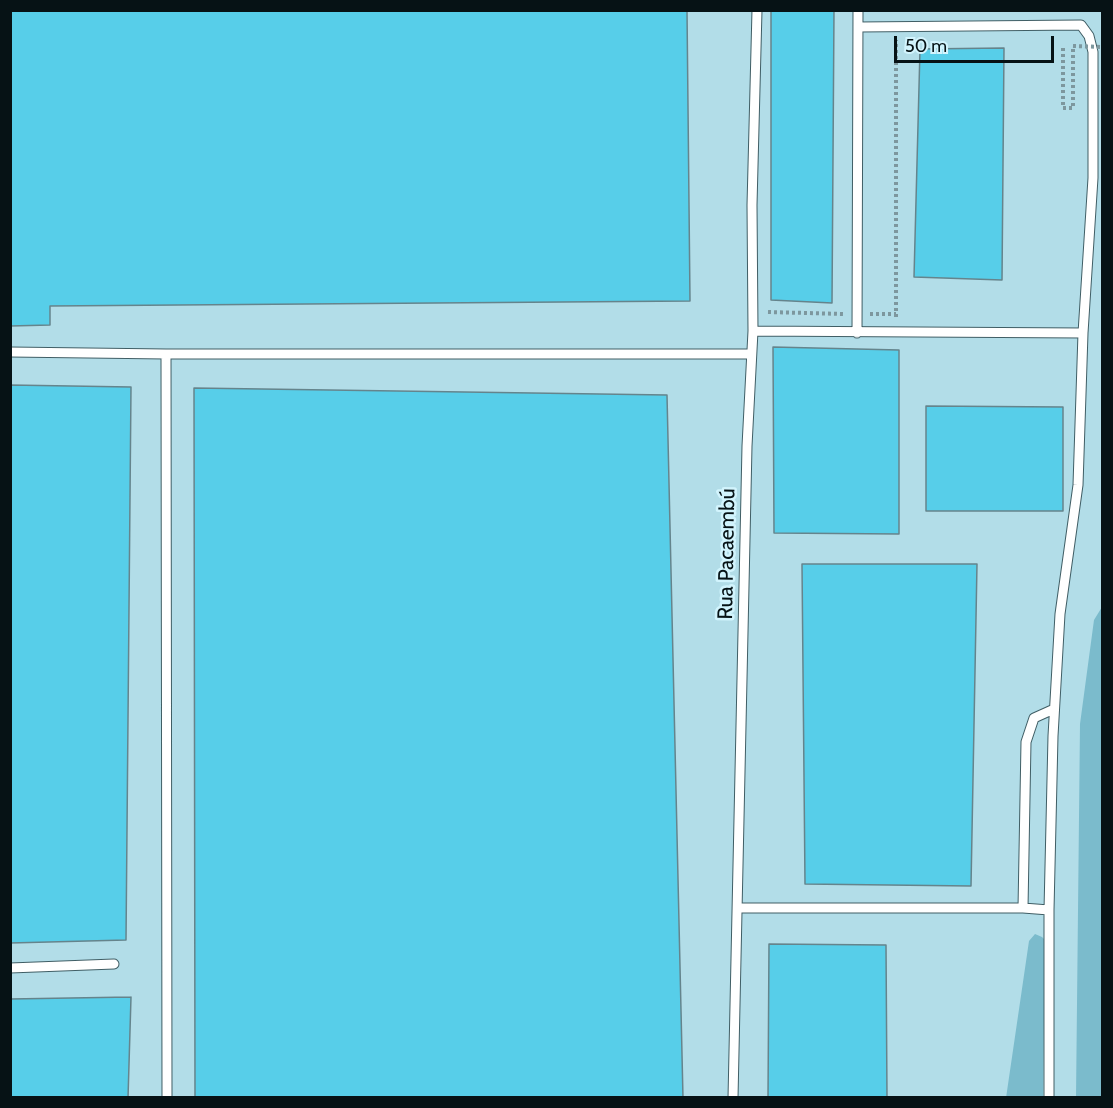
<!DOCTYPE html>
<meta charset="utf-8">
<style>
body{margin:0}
#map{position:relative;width:1113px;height:1108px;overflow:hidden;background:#c5e7f0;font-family:Cabin,sans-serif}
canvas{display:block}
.frame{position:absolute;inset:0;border:12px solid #061215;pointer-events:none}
.scale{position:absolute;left:894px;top:36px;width:160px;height:27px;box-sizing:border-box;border:3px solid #061215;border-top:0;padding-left:8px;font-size:18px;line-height:21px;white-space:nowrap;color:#061215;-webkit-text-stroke:4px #d2f4fd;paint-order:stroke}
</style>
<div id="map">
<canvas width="1113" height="1108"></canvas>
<div class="frame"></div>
<div class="scale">50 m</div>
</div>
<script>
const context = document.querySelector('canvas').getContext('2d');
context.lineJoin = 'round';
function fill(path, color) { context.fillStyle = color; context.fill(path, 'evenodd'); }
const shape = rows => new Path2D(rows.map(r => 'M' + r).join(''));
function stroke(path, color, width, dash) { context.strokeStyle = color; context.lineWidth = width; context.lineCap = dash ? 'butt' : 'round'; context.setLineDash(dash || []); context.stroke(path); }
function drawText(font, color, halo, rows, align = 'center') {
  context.font = font + ' Cabin,sans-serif'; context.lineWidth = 5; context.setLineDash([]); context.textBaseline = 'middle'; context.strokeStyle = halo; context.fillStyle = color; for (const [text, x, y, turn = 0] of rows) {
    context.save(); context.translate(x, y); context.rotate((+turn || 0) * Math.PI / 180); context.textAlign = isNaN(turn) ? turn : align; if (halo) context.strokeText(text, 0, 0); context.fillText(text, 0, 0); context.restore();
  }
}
fill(shape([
 [11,11,1102,11,1102,1097,11,1097]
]), '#b2dde8');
fill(shape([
 [1102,607,1102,1097,1076,1097,1080,724,1094,620],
 [1035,934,1042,937,1045,940,1043,1097,1006,1098,1029,941]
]), '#7bbbcc');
const building = shape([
 [10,10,687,10,690,301,50,306,50,325,10,326,10,10],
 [771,10,834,10,832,303,771,300,771,10],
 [1004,48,1002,280,914,277,920,49,1004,48],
 [773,347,899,350,899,534,774,533,773,347],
 [10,385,131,387,126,940,10,943,10,385],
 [194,388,667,395,683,1098,195,1098,194,388],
 [926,406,1063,407,1063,511,926,511,926,406],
 [802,564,977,564,971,886,805,884,802,564],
 [769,944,886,945,887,1098,768,1098,769,944],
 [131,997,128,1098,10,1098,10,999,131,997]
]);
fill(building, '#57cee9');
stroke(building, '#65848c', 1.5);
const lane = shape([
 [859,27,1081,25,1089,36,1093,52,1093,178,1083,333,1078,485,1060,614,1053,736,1049,910,1049,1098],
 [753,331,1083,333],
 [857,333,858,10],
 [10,352,166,354,167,1098],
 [166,354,751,354],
 [738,908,1023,908],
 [1049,910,1023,908,1026,742,1034,718,1054,709],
 [10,968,114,964],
 [733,1098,747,446,753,331,752,205,757,10]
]);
stroke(lane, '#405e65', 11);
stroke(shape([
 [768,312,844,314],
 [870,314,896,314],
 [896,317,896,40]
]), '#7d979e', 4, [3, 3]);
stroke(lane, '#fff', 9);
stroke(shape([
 [1063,48,1063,108,1073,108,1073,46,1102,47]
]), '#7d979e', 4, [3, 3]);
drawText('21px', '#061215', '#d2f4fd', [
 ["Rua Pacaembú",727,554,-89]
]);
</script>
